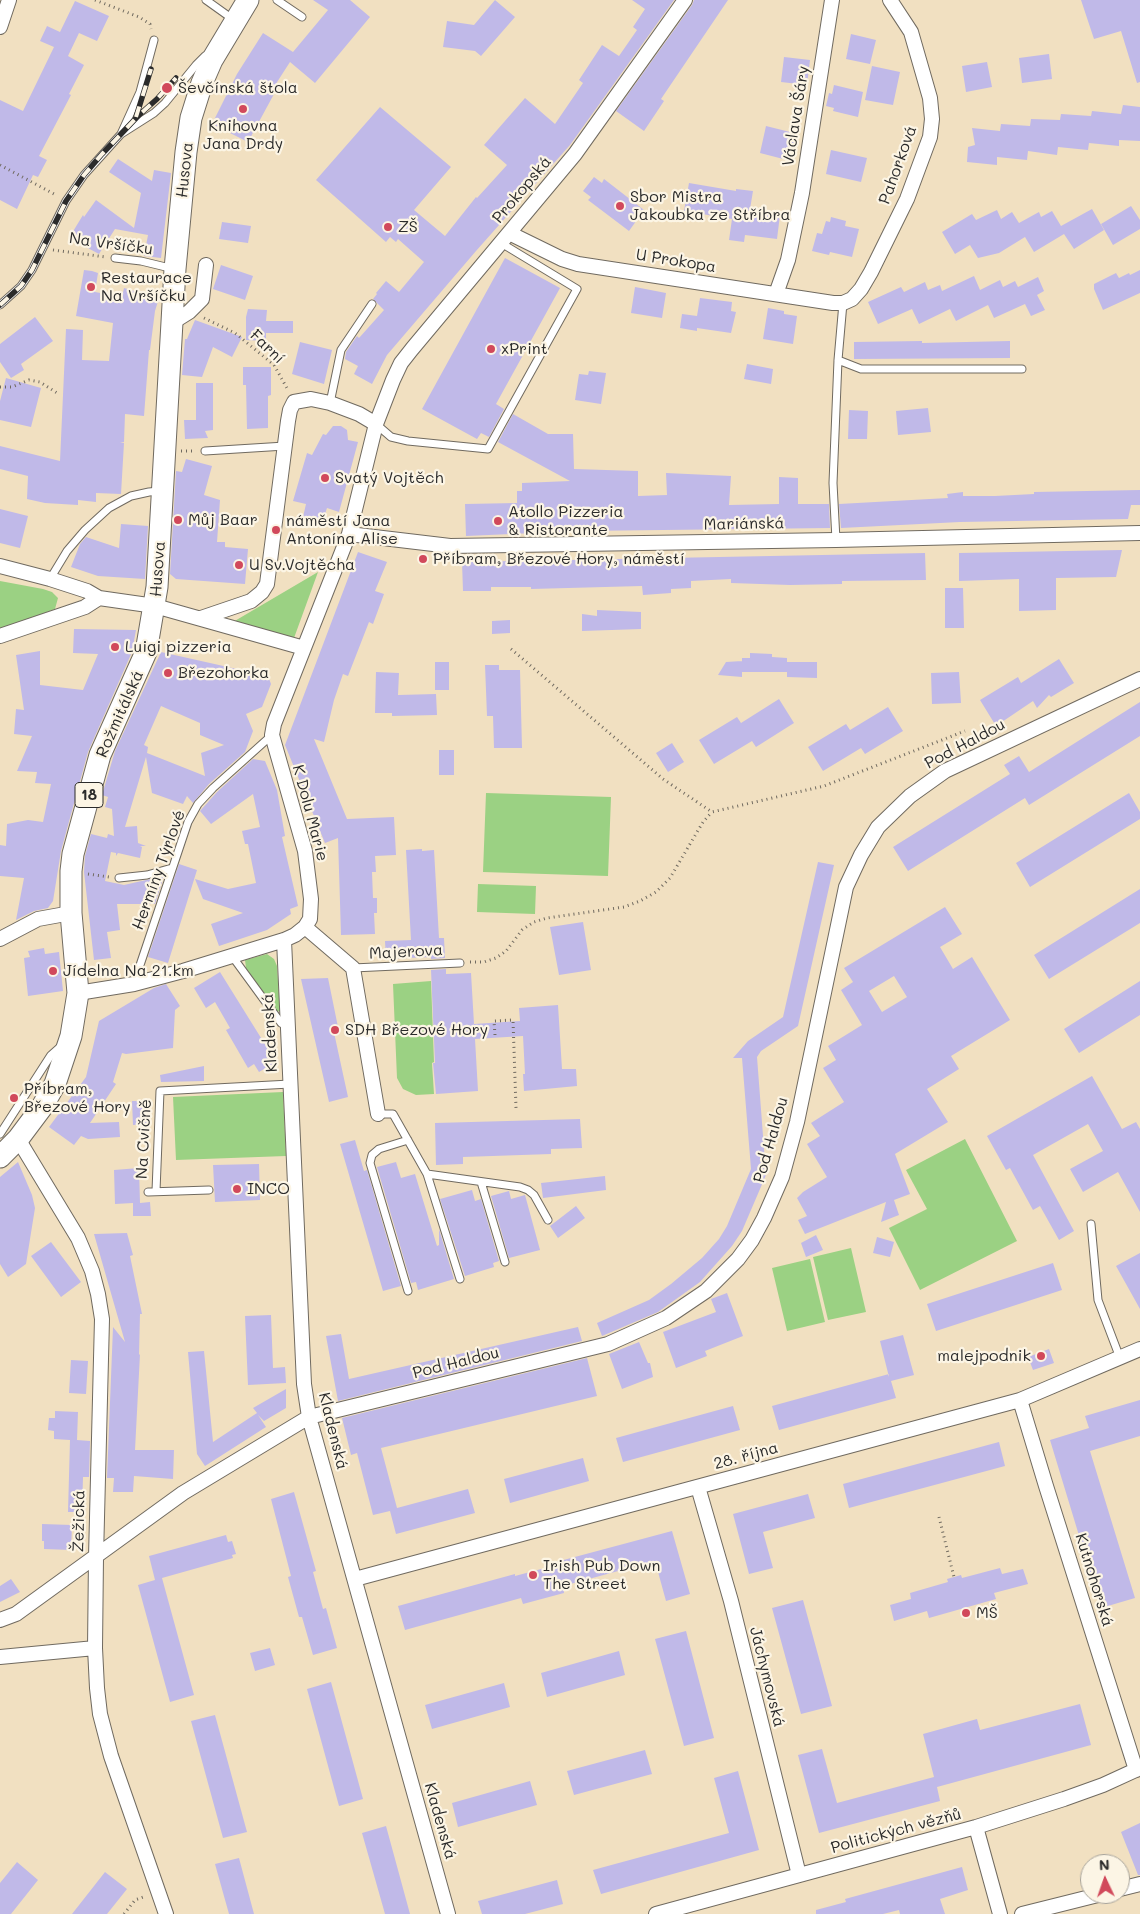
<!DOCTYPE html>
<meta charset="utf-8">
<style>
body{margin:0}
#map{position:relative;width:1140px;height:1914px;overflow:hidden;background:#f1e0c1;font-family:Mali,sans-serif}
canvas{display:block}
.north{position:absolute;left:1080px;top:1854px;width:50px;height:50px;box-sizing:border-box;background:#fcf5e5;border:1px solid #a8a49b;border-radius:50%;rotate:357deg;font-size:14px;font-weight:700;line-height:20px;text-align:center;color:#2b2b2b}
.north::after{content:'';display:block;margin:auto;width:18px;height:22px;background:#d1495b;clip-path:polygon(50% 0,100% 100%,50% 72%,0 100%)}
</style>
<div id="map">
<canvas width="1140" height="1914"></canvas>
<div class="north">N</div>
</div>
<script>
const context = document.querySelector('canvas').getContext('2d');
context.lineJoin = 'round';
function fill(path, color) { context.fillStyle = color; context.fill(path, 'evenodd'); }
const shape = rows => new Path2D(rows.map(r => 'M' + r).join(''));
function stroke(path, color, width, dash) { context.strokeStyle = color; context.lineWidth = width; context.lineCap = dash ? 'butt' : 'round'; context.setLineDash(dash || []); context.stroke(path); }
function drawText(font, color, halo, rows, align = 'center') {
  context.font = font + ' Mali,sans-serif'; context.lineWidth = 4.5; context.setLineDash([]); context.textBaseline = 'middle'; context.strokeStyle = halo; context.fillStyle = color; for (const [text, x, y, turn = 0] of rows) {
    context.save(); context.translate(x, y); context.rotate((+turn || 0) * Math.PI / 180); context.textAlign = isNaN(turn) ? turn : align; if (halo) context.strokeText(text, 0, 0); context.fillText(text, 0, 0); context.restore();
  }
}
fill(shape([
 [318,572,294,638,233,622],
 [0,581,43,589,52,592,58,598,55,609,0,630],
 [486,793,611,797,608,876,483,872],
 [478,884,536,886,535,914,477,912],
 [267,954,274,959,277,966,280,1011,276,1012,246,968,245,960],
 [431,981,434,1062,432,1063,434,1094,416,1095,403,1089,397,1078,393,984],
 [283,1092,286,1156,176,1160,173,1097],
 [965,1139,1017,1241,920,1290,889,1228,927,1209,906,1170],
 [851,1248,866,1312,828,1320,813,1257],
 [810,1259,825,1322,787,1331,772,1268]
]), '#9bd183');
fill(shape([
 [313,0,350,0,370,17,315,83,290,62,270,93,274,94,248,142,212,124,237,74,263,33,293,52,328,10],
 [495,0,515,17,481,56,475,51,443,47,447,21,474,25],
 [632,0,674,0,570,145,476,251,387,355,372,384,354,374,358,366,345,359,346,352,357,336,359,338,384,310,373,299,377,294,376,293,386,281,399,292,424,262,398,239,396,242,390,237,386,242,316,180,380,107,451,167,414,210,445,236,476,197,477,198,507,165,484,145,525,98,555,124,583,83,579,80,602,45,619,56,637,30,633,27,645,9],
 [694,0,728,0,661,99,664,101,644,131,616,111,692,5],
 [1081,0,1140,0,1140,82,1137,83,1121,31,1094,39],
 [75,1,109,16,97,41,79,33,68,56,84,65,69,94,71,95,39,156,47,160,38,177,33,175,17,209,0,200,0,100,23,111,54,47,40,41,47,26,60,32],
 [851,34,876,40,870,64,846,59],
 [1049,54,1052,79,1022,83,1019,58],
 [784,57,810,60,807,85,781,82],
 [987,62,992,87,966,92,962,66],
 [872,66,900,72,893,105,865,100],
 [834,85,863,92,858,117,833,111,834,108,826,106,829,93,832,94],
 [1123,105,1140,107,1140,141,1119,140,1119,146,1089,143,1088,150,1058,147,1057,155,1028,151,1027,160,997,157,997,165,967,162,968,147,975,145,972,128,1000,131,1001,124,1030,126,1031,119,1060,120,1061,114,1091,116,1092,111,1121,114],
 [766,126,798,134,791,161,760,153],
 [831,150,867,158,861,182,826,174],
 [118,159,152,181,154,170,171,173,161,258,144,256,148,235,115,229,99,254,69,238,83,215,84,217,96,200,134,228,141,193,109,172],
 [594,177,602,183,604,179,644,210,629,231,588,200,591,197,583,191],
 [689,183,736,191,736,189,753,191,750,209,780,215,777,239,745,235,744,242,729,240,732,219,684,211],
 [1131,206,1140,220,1140,229,1113,245,1101,224],
 [1092,209,1104,230,1074,249,1064,234,1034,252,1025,237,999,253,978,258,970,245,955,254,942,232,972,214,976,220,997,210,1001,219,1012,212,1019,223,1039,212,1041,217,1052,211,1061,226],
 [831,217,846,221,845,226,859,229,852,257,830,252,829,255,812,251,817,233,822,234,826,221,830,222],
 [222,222,251,226,248,243,219,239],
 [505,258,560,288,496,404,504,409,489,437,481,433,477,439,422,409],
 [221,265,253,276,245,300,213,289],
 [84,270,92,271,98,273,95,292,122,297,124,288,159,298,155,311,150,350,149,350,144,416,125,414,124,442,120,442,124,443,121,494,96,493,96,502,78,500,78,505,45,503,27,499,28,476,0,469,0,446,60,461,66,329,83,330,82,360,109,361,113,323,76,316],
 [1140,270,1140,293,1103,310,1094,289,1094,284,1116,273,1119,278,1129,273,1130,275],
 [974,276,980,290,1000,280,1003,287,1015,281,1018,287,1038,277,1044,291,1037,295,1045,310,1031,316,1025,304,994,318,988,305,956,321,950,309,919,324,912,309,878,324,868,302,901,287,904,292,925,282,928,290,940,285,942,291],
 [635,287,666,293,662,318,631,313],
 [700,298,732,302,731,311,736,312,731,333,697,328,697,331,680,328,682,314,697,316],
 [768,308,784,311,784,314,797,316,793,344,763,339],
 [248,309,267,310,266,321,293,321,293,333,266,333,266,341,246,340,246,317],
 [35,317,53,341,21,364,24,370,11,378,0,362,0,344],
 [195,320,242,337,232,357,213,347,202,377,182,375,185,339,187,339],
 [922,341,922,343,1010,341,1010,358,854,359,854,342],
 [300,342,332,350,324,384,292,374],
 [747,364,773,369,771,384,744,379],
 [243,367,271,367,271,395,268,396,268,428,247,429,246,385,243,385],
 [589,371,606,373,601,404,575,400,579,374,588,375],
 [6,378,41,388,31,427,0,420,0,401],
 [196,383,213,383,213,430,205,431,208,438,185,439,184,420,196,420],
 [928,408,931,432,898,435,896,411],
 [849,410,868,411,867,439,848,439],
 [513,414,548,434,573,434,574,469,638,471,638,496,667,495,666,473,731,476,729,505,779,504,779,477,798,478,798,504,829,504,830,528,580,531,466,536,465,504,517,503,517,491,522,491,522,483,570,481,498,442],
 [333,426,341,426,347,430,348,440,358,442,339,512,327,508,322,523,303,517,306,504,293,501,307,453,312,455,323,434,326,435],
 [186,459,212,466,204,495,220,500,217,542,225,542,225,547,248,549,245,584,176,579,170,574,176,471,182,472],
 [1140,490,1140,505,1131,505,1128,519,960,522,841,528,839,504,948,498,947,494,963,492,963,496,995,496,1034,494,1034,492],
 [0,509,28,516,20,548,0,543],
 [121,524,148,526,145,579,98,576,71,567,80,544,86,537,119,548],
 [1122,550,1116,577,1056,578,1056,610,1019,611,1019,579,959,581,959,553],
 [358,552,387,562,375,591,384,594,373,624,369,622,348,676,343,674,334,700,324,742,314,739,347,819,394,817,396,855,375,856,376,872,372,872,373,898,377,898,377,913,374,913,375,934,341,935,338,838,325,843,285,745],
 [925,553,926,580,842,581,842,584,790,585,731,583,731,579,691,581,691,588,671,589,671,593,643,595,642,586,531,589,531,587,491,587,491,591,463,591,462,562],
 [945,588,963,588,964,628,945,628],
 [597,610,641,612,641,629,582,631,582,614,597,616],
 [510,620,510,633,492,634,492,621],
 [74,629,136,630,132,652,88,752,61,851,53,901,48,908,34,911,16,920,24,878,0,876,0,845,6,846,7,824,28,820,43,822,51,784,35,783,37,772,17,771,32,736,14,734,16,709,24,710,16,655,40,651,40,685,83,690,98,654,73,653],
 [161,652,268,676,271,684,262,707,246,714,253,731,245,752,209,784,193,803,187,796,183,804,152,793,146,757,125,827,137,826,138,843,146,846,140,846,142,847,140,858,118,853,116,856,116,853,111,852,105,881,124,885,164,876,155,904,117,904,120,930,107,932,111,958,94,960,84,872,85,856,91,834,107,838,108,834,114,836,112,809,105,807,108,797,102,795,115,751],
 [161,706,200,723,200,735,224,745,201,753,205,776,147,753,148,747,144,745],
 [750,653,772,654,772,657,787,658,787,663,787,662,817,662,817,678,787,677,787,672,742,672,742,658,750,658],
 [1059,659,1074,683,1051,697,1049,695,1037,708,1033,701,996,726,980,700,1018,677,1021,683],
 [742,661,742,677,718,675,726,662],
 [435,662,449,662,449,690,435,690],
 [485,665,499,665,499,670,520,670,522,748,494,748,493,716,487,716],
 [376,672,399,673,398,695,436,694,437,715,392,716,392,713,375,713],
 [959,672,961,703,932,704,931,673],
 [779,699,794,723,756,747,752,741,714,764,699,740,737,717,741,723],
 [1140,702,1140,736,1029,805,1025,798,908,871,893,847,1010,774,1004,765,1019,756,1029,772],
 [888,707,903,731,865,754,861,748,823,771,808,747,846,724,850,730],
 [672,743,684,762,668,772,656,753],
 [439,750,454,750,454,775,439,775],
 [253,759,265,761,277,790,285,836,282,837,298,906,290,909,291,914,267,930,219,946,211,924,243,913,203,899,195,879,228,889,256,883,248,844,245,844,242,831,260,827,253,794,211,824,200,811,217,792],
 [1129,793,1140,812,1140,819,1030,887,1016,863],
 [422,849,422,851,434,850,439,938,444,938,445,958,431,959,431,957,386,959,385,941,411,940,406,850],
 [818,862,834,865,798,1026,761,1051,757,1057,766,1175,742,1231,732,1246,700,1282,658,1312,602,1336,597,1323,649,1300,671,1284,702,1258,719,1239,727,1226,751,1169,742,1058,733,1058,748,1041,783,1017],
 [179,864,197,870,168,963,148,957],
 [1140,889,1140,923,1049,979,1034,955],
 [945,907,962,934,940,947,953,969,972,957,1010,1020,951,1056,959,1069,927,1089,948,1122,895,1154,910,1194,894,1200,899,1215,881,1222,886,1202,805,1234,798,1220,807,1216,797,1198,803,1192,827,1177,807,1144,820,1136,811,1123,844,1102,823,1068,836,1060,828,1046,862,1025,841,990,853,982,844,968],
 [894,976,907,997,882,1012,869,991],
 [583,922,591,970,559,975,550,927],
 [44,948,45,954,59,952,63,991,28,996,24,958,30,957,28,951],
 [446,969,446,974,471,973,474,1024,520,1021,519,1008,558,1005,562,1069,576,1069,577,1086,524,1091,523,1074,525,1074,523,1036,475,1039,478,1091,436,1094,433,1063,435,1063,431,970],
 [220,972,276,1062,259,1072,254,1064,248,1068,226,1030,230,1028,215,1002,206,1008,194,988],
 [328,978,338,1027,333,1028,348,1097,329,1102,301,979],
 [1140,981,1140,1015,1079,1053,1064,1029],
 [166,984,180,1006,175,1010,173,1048,126,1054,122,1053,113,1082,116,1084,90,1123,119,1122,120,1137,88,1139,81,1136,74,1145,49,1127,86,1077,99,1021,154,988],
 [204,1066,204,1081,161,1082,160,1075],
 [1092,1076,1122,1129,1136,1122,1140,1129,1140,1212,1118,1172,1083,1192,1070,1169,1103,1151,1088,1124,1033,1155,1074,1231,1059,1240,1040,1206,1033,1210,1010,1168,1006,1170,987,1136],
 [132,1101,148,1101,149,1124,133,1125],
 [580,1119,582,1148,551,1149,551,1154,463,1157,463,1164,436,1165,435,1123],
 [355,1140,364,1171,367,1170,401,1286,383,1291,340,1144],
 [18,1162,32,1195,35,1208,26,1264,8,1277,0,1264,0,1177],
 [396,1162,401,1178,415,1174,437,1246,439,1245,439,1229,454,1279,418,1290,416,1282,411,1283,377,1167],
 [259,1164,260,1200,215,1202,213,1165],
 [139,1168,140,1203,150,1202,151,1216,133,1216,133,1203,115,1204,114,1170],
 [605,1176,606,1190,543,1198,541,1183],
 [472,1190,475,1201,481,1199,499,1261,493,1263,494,1267,465,1276,440,1199],
 [509,1191,511,1199,525,1195,540,1250,509,1258,491,1196],
 [576,1206,585,1218,558,1238,550,1226],
 [127,1233,133,1255,130,1256,142,1314,140,1314,139,1355,140,1354,135,1450,174,1450,173,1479,134,1476,133,1492,113,1492,114,1478,107,1478,113,1327,125,1342,94,1234],
 [816,1235,823,1250,806,1257,801,1243],
 [877,1237,894,1242,890,1257,873,1253],
 [51,1242,81,1282,61,1297,31,1256],
 [1140,1253,1140,1309,1116,1266],
 [1053,1263,1062,1290,936,1331,927,1304],
 [727,1293,743,1336,705,1351,707,1356,676,1368,663,1332,716,1312,711,1299],
 [271,1315,273,1368,285,1367,286,1383,248,1385,245,1316],
 [578,1327,582,1341,338,1401,326,1336,341,1334,349,1379],
 [903,1335,914,1375,891,1381,896,1398,779,1430,772,1406,889,1374,889,1377,880,1341],
 [639,1342,648,1363,650,1363,653,1377,622,1389,609,1354],
 [1049,1349,1054,1363,1033,1370,1028,1357],
 [204,1351,213,1442,257,1413,253,1408,286,1389,286,1408,264,1421,258,1415,266,1427,205,1466,197,1454,188,1352],
 [587,1358,597,1396,381,1448,397,1508,468,1489,475,1513,396,1534,390,1511,373,1515,357,1453,351,1455,342,1418],
 [71,1360,88,1361,86,1394,69,1393],
 [1140,1400,1140,1436,1090,1451,1135,1598,1101,1608,1050,1440,1089,1428,1085,1416],
 [733,1406,740,1430,623,1462,616,1438],
 [55,1411,78,1412,77,1440,90,1441,89,1477,83,1477,82,1512,68,1512,70,1440,54,1439,54,1431,48,1430,49,1418,55,1418],
 [999,1442,1005,1466,849,1508,843,1484],
 [583,1458,589,1481,510,1503,504,1479],
 [294,1492,316,1571,313,1572,323,1609,326,1608,337,1648,313,1655,302,1617,299,1617,288,1577,291,1576,271,1499],
 [808,1494,815,1518,763,1532,773,1568,749,1574,733,1514],
 [42,1524,72,1525,71,1550,44,1549,44,1541,42,1541],
 [672,1531,690,1594,666,1601,655,1561,563,1586,564,1593,523,1604,521,1598,405,1630,398,1606,515,1574,515,1576,556,1565,556,1562],
 [226,1535,228,1542,232,1541,236,1554,232,1555,233,1558,162,1578,194,1695,170,1702,138,1585,155,1580,149,1556],
 [1000,1568,1002,1574,1023,1569,1028,1584,994,1593,996,1599,929,1618,927,1611,894,1621,890,1605,911,1599,910,1593,948,1582,947,1579,961,1575,962,1578],
 [11,1579,20,1592,0,1602,0,1586],
 [803,1600,832,1706,801,1714,772,1608],
 [686,1631,714,1738,684,1746,655,1639],
 [270,1648,275,1665,255,1671,250,1653],
 [619,1651,625,1675,547,1697,541,1673],
 [331,1682,363,1799,339,1806,307,1689],
 [504,1683,510,1707,432,1729,425,1705],
 [1080,1704,1091,1745,937,1787,940,1801,819,1833,798,1755,822,1749,837,1803,934,1777,923,1734,977,1719,980,1730],
 [215,1715,247,1832,223,1838,191,1721],
 [645,1750,652,1774,574,1795,567,1771],
 [738,1771,759,1850,601,1894,593,1870,729,1833,714,1778],
 [530,1781,537,1805,458,1827,452,1803],
 [1140,1823,1140,1875,1138,1875,1121,1832],
 [386,1826,410,1914,385,1914,362,1833],
 [239,1858,254,1914,229,1914,215,1864],
 [17,1862,38,1880,11,1914,0,1914,0,1883],
 [962,1867,968,1890,940,1899,945,1914,900,1914,899,1910,883,1914,816,1914,816,1910,846,1902,845,1899],
 [105,1872,127,1889,107,1914,72,1914],
 [557,1880,563,1904,525,1914,482,1914,478,1901]
]), '#c0b9e8');
const lane = shape([
 [206,0,234,20],
 [277,0,302,17],
 [121,134,140,92,154,40],
 [115,258,141,261,174,269],
 [0,305,21,286,32,270,66,201,84,175,121,134,154,113,165,103,196,65,205,56],
 [838,360,861,369,1022,369],
 [330,403,341,350,372,304],
 [376,424,391,437,408,441,488,449,577,289,501,243],
 [205,451,285,446],
 [836,540,833,483,838,360,843,303],
 [50,579,67,551,85,530,109,508,131,496,149,492,159,491],
 [119,878,147,875,172,868],
 [232,956,281,1023,287,1026],
 [353,968,460,963],
 [134,983,188,822,198,804,213,788,272,735],
 [378,1114,393,1114,427,1174,520,1187,528,1190,534,1195,548,1220],
 [0,1134,51,1055,60,1047],
 [427,1174,460,1279],
 [481,1182,505,1262],
 [156,1191,160,1091,290,1084],
 [148,1192,209,1190],
 [1091,1224,1098,1300,1120,1358],
 [408,1291,370,1163,372,1155,379,1149,408,1140]
]);
const street = shape([
 [0,27,9,0],
 [509,233,562,259,578,264,833,303,843,303,852,299,861,289,871,272,907,199,930,137,932,119,930,98,911,32,890,0],
 [776,294,788,260,802,193,832,0],
 [173,322,189,312,202,299,206,265],
 [349,534,450,546,836,540,1140,533],
 [0,566,50,579,87,591,99,598,155,606,304,648],
 [201,618,251,601,262,592,267,584,288,421,290,410,294,402,311,399,330,403,359,414,376,424],
 [0,636,85,607,99,598],
 [305,927,353,968,378,1114],
 [0,939,38,919,71,913],
 [284,940,304,1384,309,1417,448,1914],
 [78,993,134,984,183,971,284,940,295,935,305,927,310,919,311,899,305,851,272,735,274,724,349,534,376,424,393,380,401,363,412,349,575,154,685,0],
 [18,1139,78,1238,92,1271,98,1294,102,1319,96,1557,95,1648,97,1688,100,1714,111,1756,166,1914],
 [1020,1400,1046,1486,1136,1770],
 [698,1487,731,1601,799,1875],
 [355,1579,1020,1400,1140,1349],
 [0,1620,16,1614,183,1493,309,1417,608,1344,666,1318,706,1291,738,1259,752,1240,764,1218,782,1177,797,1122,846,887,861,855,878,827,910,796,945,771,1140,679],
 [0,1657,95,1648],
 [976,1827,1000,1914],
 [1120,1889,1140,1884],
 [656,1914,976,1827,1064,1799,1103,1785,1140,1768],
 [1022,1914,1102,1894]
]);
const primary = shape([
 [0,1157,18,1139,42,1107,55,1084,71,1036,78,993,71,913,71,871,73,854,100,755,146,652,157,587,175,269,186,152,191,118,202,83,212,60,248,0]
]);
stroke(lane, '#706a60', 9);
stroke(street, '#706a60', 16);
stroke(primary, '#706a60', 23);
stroke(shape([
 [95,0,139,17,150,24,151,29],
 [0,165,56,195],
 [53,250,106,257],
 [204,318,235,333,274,365,288,390],
 [0,387,12,387,29,380,40,382,57,393],
 [181,451,195,451],
 [511,649,663,779,712,812,824,786,965,731],
 [88,874,109,877],
 [470,962,484,962,496,958,506,951,522,930,534,922,547,918,624,907,640,901,656,892,670,878,703,822,712,812],
 [495,1035,494,1021,513,1020,516,1108],
 [939,1517,954,1577],
 [124,1914,135,1900,146,1896]
]), '#706a60', 3, [1, 4]);
stroke(lane, '#fff', 7);
stroke(street, '#fff', 14);
stroke(primary, '#fff', 21);
const rail = shape([
 [136,117,151,69],
 [0,305,21,286,32,270,66,201,84,175,102,154,139,115,157,99,176,78]
]);
stroke(rail, '#2b2b2b', 5.5);
stroke(rail, '#fcf5e5', 4, [11]);
for (const [x, y, r, color] of [
 [167,88,6,"#d1495b"],
 [243,109,5,"#d1495b"],
 [620,206,5,"#d1495b"],
 [388,227,5,"#d1495b"],
 [91,287,5,"#d1495b"],
 [491,349,5,"#d1495b"],
 [325,478,5,"#d1495b"],
 [178,520,5,"#d1495b"],
 [498,521,5,"#d1495b"],
 [276,530,5,"#d1495b"],
 [423,559,5,"#d1495b"],
 [239,565,5,"#d1495b"],
 [115,647,5,"#d1495b"],
 [168,673,5,"#d1495b"],
 [53,971,5,"#d1495b"],
 [335,1030,5,"#d1495b"],
 [14,1098,5,"#d1495b"],
 [237,1189,5,"#d1495b"],
 [1041,1356,5,"#d1495b"],
 [533,1575,5,"#d1495b"],
 [966,1613,5,"#d1495b"]
]) { const dot = new Path2D(); dot.arc(x, y, r, 0, 2 * Math.PI); context.fillStyle = color; context.fill(dot); stroke(dot, '#fcf5e5', 2); }
for (const [x, y, w] of [
 [89,795,28]
]) { const box = new Path2D(); box.roundRect(x - w / 2, y - 12.5, w, 25, 4); context.fillStyle = '#fcf5e5'; context.fill(box); stroke(box, '#2b2b2b', 1); }
drawText('bold 15px', '#2b2b2b', null, [
 ["18",89,795]
]);
drawText('16px', '#2b2b2b', '#fcf5e5', [
 ["Ševčínská štola",178,88],
 ["Knihovna",243,126,"center"],
 ["Jana Drdy",243,144,"center"],
 ["Sbor Mistra",630,197],
 ["Jakoubka ze Stříbra",630,215],
 ["ZŠ",398,227],
 ["Restaurace",101,278],
 ["Na Vršíčku",101,296],
 ["xPrint",501,349],
 ["Svatý Vojtěch",335,478],
 ["Atollo Pizzeria",508,512],
 ["& Ristorante",508,530],
 ["Můj Baar",188,520],
 ["náměstí Jana",286,521],
 ["Antonína Alise",286,539],
 ["Příbram, Březové Hory, náměstí",433,559],
 ["U Sv.Vojtěcha",249,565],
 ["Luigi pizzeria",125,647],
 ["Březohorka",178,673],
 ["Jídelna Na 21.km",63,971],
 ["SDH Březové Hory",345,1030],
 ["Příbram,",24,1089],
 ["Březové Hory",24,1107],
 ["INCO",247,1189],
 ["malejpodnik",1031,1356,"right"],
 ["Irish Pub Down",543,1566],
 ["The Street",543,1584],
 ["MŠ",976,1613]
], 'left');
drawText('16px', '#2b2b2b', '#fcf5e5', [
 ["Václava Šáry",796,116,-81],
 ["Pahorková",898,165,-70],
 ["Husova",185,170,-84],
 ["Prokopská",522,190,-50],
 ["Na Vršíčku",111,244,8],
 ["U Prokopa",676,261,9],
 ["Farní",267,347,44],
 ["Mariánská",744,524,-1],
 ["Husova",158,569,-86],
 ["Rožmitálská",120,714,-66],
 ["Pod Haldou",965,744,-28],
 ["K Dolu Marie",310,813,75],
 ["Hermíny Týrlové",159,870,-70],
 ["Majerova",406,952,-3],
 ["Kladenská",270,1033,-93],
 ["Na Cvičně",144,1139,-87],
 ["Pod Haldou",771,1140,-74],
 ["Pod Haldou",456,1363,-14],
 ["Kladenská",333,1431,76],
 ["28. října",746,1456,-15],
 ["Žežická",79,1521,-89],
 ["Kutnohorská",1094,1580,73],
 ["Jáchymovská",767,1677,76],
 ["Kladenská",440,1821,74],
 ["Politických vězňů",896,1831,-15]
]);
</script>
